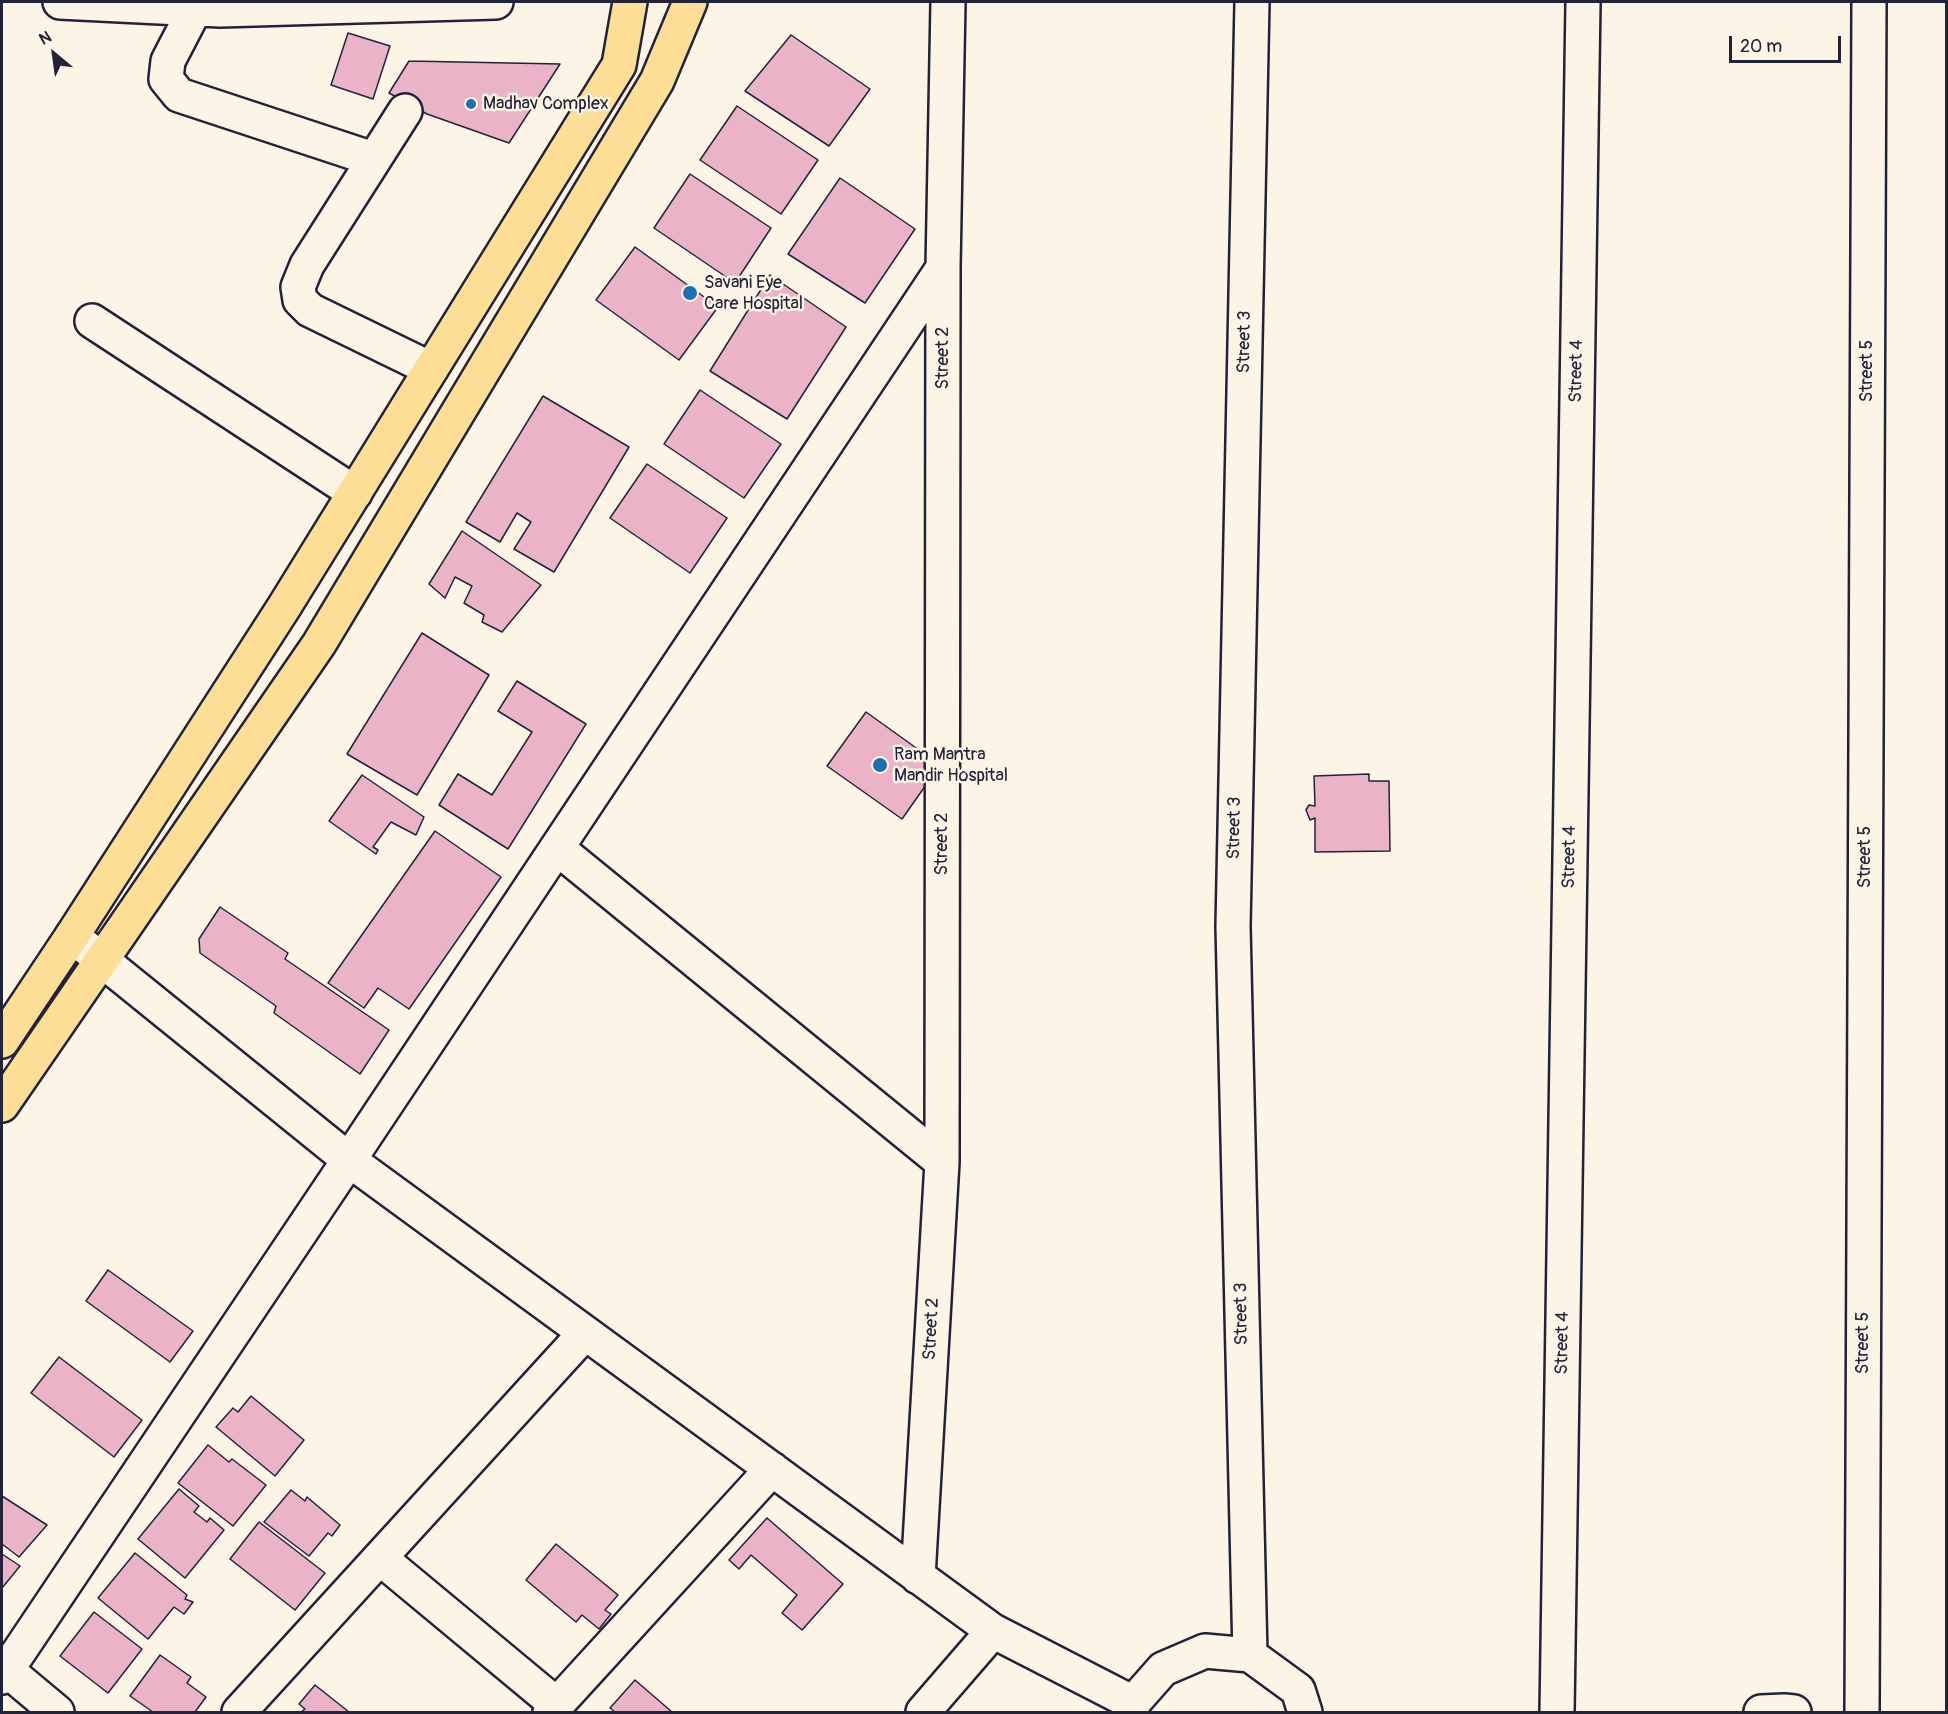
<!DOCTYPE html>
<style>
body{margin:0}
#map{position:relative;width:1948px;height:1714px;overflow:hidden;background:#fcf5e5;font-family:Pangolin,sans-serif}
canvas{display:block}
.frame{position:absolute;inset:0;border:3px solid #22223b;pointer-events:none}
.north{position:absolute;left:24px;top:24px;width:60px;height:60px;-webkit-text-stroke:4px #fcf5e5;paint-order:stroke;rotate:331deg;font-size:16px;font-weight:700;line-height:24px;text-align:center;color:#22223b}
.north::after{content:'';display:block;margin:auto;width:21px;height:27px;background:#22223b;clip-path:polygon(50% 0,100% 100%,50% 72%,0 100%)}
.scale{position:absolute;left:1729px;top:36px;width:112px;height:27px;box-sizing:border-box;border:3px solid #22223b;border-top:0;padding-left:8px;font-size:18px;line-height:21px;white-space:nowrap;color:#22223b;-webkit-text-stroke:4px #fcf5e5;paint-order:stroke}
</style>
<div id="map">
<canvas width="1948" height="1714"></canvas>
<div class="frame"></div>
<div class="north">N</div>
<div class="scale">20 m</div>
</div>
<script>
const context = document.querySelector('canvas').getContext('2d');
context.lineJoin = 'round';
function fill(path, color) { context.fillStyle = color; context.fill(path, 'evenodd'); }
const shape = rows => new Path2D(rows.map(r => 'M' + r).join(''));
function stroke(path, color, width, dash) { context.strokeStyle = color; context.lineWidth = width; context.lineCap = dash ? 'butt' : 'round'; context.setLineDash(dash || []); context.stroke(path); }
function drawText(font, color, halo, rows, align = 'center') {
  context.font = font + ' Pangolin,sans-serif'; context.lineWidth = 5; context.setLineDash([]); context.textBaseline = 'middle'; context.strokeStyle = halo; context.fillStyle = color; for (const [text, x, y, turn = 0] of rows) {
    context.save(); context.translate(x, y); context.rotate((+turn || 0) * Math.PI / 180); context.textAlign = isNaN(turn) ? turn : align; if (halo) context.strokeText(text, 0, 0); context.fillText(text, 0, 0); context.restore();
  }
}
const building = shape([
 [348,33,390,46,373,99,331,85,348,33],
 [791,35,870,89,829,146,745,91,791,35],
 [409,61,560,64,509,143,427,114,389,93,409,61],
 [737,106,818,160,781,214,700,160,737,106],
 [690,174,771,228,735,283,654,228,690,174],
 [840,178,915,229,865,303,788,254,840,178],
 [635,247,718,307,679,360,596,300,635,247],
 [770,275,846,327,787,419,710,371,770,275],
 [700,390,781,444,744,498,664,444,700,390],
 [543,396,629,447,554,572,514,549,531,522,517,513,500,542,466,522,543,396],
 [647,464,727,518,690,573,610,518,647,464],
 [462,531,541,585,502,632,482,622,484,615,464,603,472,586,455,577,445,598,429,584,462,531],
 [422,633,489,675,417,795,347,754,422,633],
 [517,681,586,724,508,849,439,805,458,774,492,795,532,732,498,711,517,681],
 [866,712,940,765,902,819,827,766,866,712],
 [1369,774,1369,781,1389,781,1390,851,1315,852,1315,818,1310,820,1306,810,1309,805,1315,806,1314,776,1369,774],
 [362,775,424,817,416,835,391,822,373,847,378,850,376,854,329,821,362,775],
 [435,831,501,877,409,1009,378,988,364,1008,328,983,435,831],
 [220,907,288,953,285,959,389,1030,360,1074,274,1013,276,1006,200,953,199,939,220,907],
 [108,1270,193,1331,170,1362,86,1301,108,1270],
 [59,1357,142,1420,114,1457,31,1393,59,1357],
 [251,1396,304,1440,275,1476,216,1427,233,1408,238,1412,251,1396],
 [208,1445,229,1462,232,1459,266,1485,233,1526,178,1483,208,1445],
 [179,1489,199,1506,194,1512,207,1522,210,1518,224,1530,185,1578,138,1539,179,1489],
 [291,1490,305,1501,307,1497,340,1525,332,1536,328,1533,309,1556,264,1522,291,1490],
 [2,1496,47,1525,19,1557,2,1544,2,1496],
 [767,1518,843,1584,802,1630,782,1613,797,1595,751,1555,739,1569,729,1560,767,1518],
 [259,1522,325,1573,295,1610,230,1559,259,1522],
 [556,1544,618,1595,605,1610,611,1614,599,1629,582,1615,576,1622,526,1580,556,1544],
 [135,1553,187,1595,185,1599,193,1602,184,1614,174,1607,148,1639,98,1598,135,1553],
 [2,1554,20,1566,2,1588,2,1554],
 [94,1612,142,1649,108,1693,60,1656,94,1612],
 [160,1655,191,1677,187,1683,206,1697,195,1712,153,1712,130,1696,160,1655],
 [635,1680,672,1712,615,1712,610,1708,635,1680],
 [315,1685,349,1712,301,1712,305,1709,299,1704,315,1685]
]);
fill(building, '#ebb3c7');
stroke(building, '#22223b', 1.5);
const minor = shape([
 [60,2,220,10,496,2],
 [195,9,168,61,166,79,179,95,373,159],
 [405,111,307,265,298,287,300,300,310,310,431,369],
 [92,321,355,493],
 [557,848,942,1162],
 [72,936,349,1160,993,1631,1133,1703],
 [380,1558,557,1705],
 [918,1577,942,1162,943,268,948,2],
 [1250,1655,1233,926,1252,2],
 [2,1666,57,1712],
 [2,1677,349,1160,943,268],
 [239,1712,585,1333],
 [550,1712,772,1469],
 [923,1712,993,1631],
 [1132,1712,1133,1703,1163,1669,1205,1651,1250,1655,1298,1690,1305,1712],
 [1557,1712,1583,2],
 [1761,1712,1784,1711,1794,1712],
 [1862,1712,1869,2]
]);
const major = shape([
 [2,1041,72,936,284,607,619,65,630,2],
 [2,1105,319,644,657,81,690,2]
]);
stroke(minor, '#22223b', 38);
stroke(major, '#22223b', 38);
stroke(minor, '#fcf5e5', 33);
stroke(major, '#fdde96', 33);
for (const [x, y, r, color] of [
 [471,104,6,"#1f6fb2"],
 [690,293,8,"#1f6fb2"],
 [880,765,8,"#1f6fb2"]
]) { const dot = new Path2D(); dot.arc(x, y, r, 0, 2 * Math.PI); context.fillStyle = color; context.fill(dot); stroke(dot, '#fcf5e5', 2); }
drawText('18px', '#22223b', '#fcf5e5', [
 ["Madhav Complex",483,104],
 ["Savani Eye",704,283],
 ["Care Hospital",704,304],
 ["Ram Mantra",894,755],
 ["Mandir Hospital",894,776]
], 'left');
drawText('18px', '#22223b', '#fcf5e5', [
 ["Street 3",1245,342,-89],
 ["Street 2",943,358,-90],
 ["Street 4",1577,371,-89],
 ["Street 5",1867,371,-90],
 ["Street 3",1235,828,-89],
 ["Street 2",942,844,-90],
 ["Street 4",1570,857,-89],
 ["Street 5",1865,857,-90],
 ["Street 3",1242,1314,-91],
 ["Street 2",932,1329,-87],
 ["Street 4",1563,1343,-89],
 ["Street 5",1863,1343,-90]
]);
</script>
